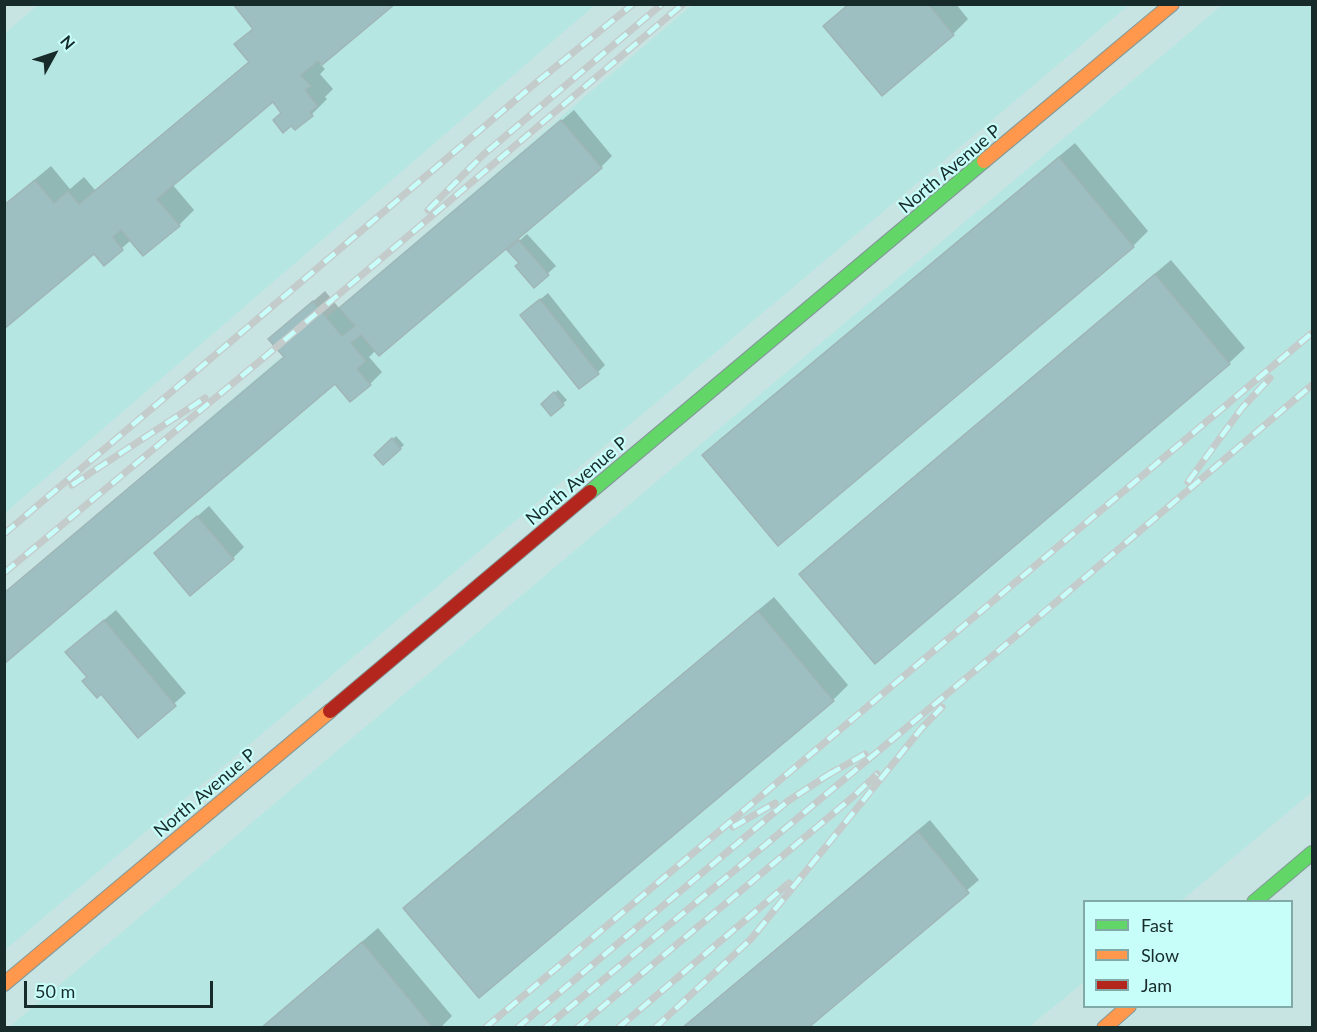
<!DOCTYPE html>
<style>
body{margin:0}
#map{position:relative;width:1317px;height:1032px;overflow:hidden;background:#c8e4e2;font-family:Lato,sans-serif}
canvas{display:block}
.frame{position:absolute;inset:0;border:6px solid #162b2a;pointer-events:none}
.legend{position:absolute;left:1083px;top:900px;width:210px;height:108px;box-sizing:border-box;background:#c8fefa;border:2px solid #81aaa7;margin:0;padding:8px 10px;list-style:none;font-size:18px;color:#162b2a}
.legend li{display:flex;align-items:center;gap:12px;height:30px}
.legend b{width:30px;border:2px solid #81aaa7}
.north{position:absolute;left:24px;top:24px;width:60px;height:60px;-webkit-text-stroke:4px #c8fefa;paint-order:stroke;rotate:50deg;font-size:16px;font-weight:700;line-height:24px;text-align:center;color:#162b2a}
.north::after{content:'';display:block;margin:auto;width:21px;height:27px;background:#162b2a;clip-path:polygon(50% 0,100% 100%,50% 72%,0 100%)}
.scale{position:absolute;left:24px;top:981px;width:189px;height:27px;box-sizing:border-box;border:3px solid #162b2a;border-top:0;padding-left:8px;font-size:18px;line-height:21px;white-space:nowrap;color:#162b2a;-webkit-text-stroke:4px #c8fefa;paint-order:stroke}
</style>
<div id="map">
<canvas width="1317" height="1032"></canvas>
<div class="frame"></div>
<ul class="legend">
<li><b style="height:8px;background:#63d668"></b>Fast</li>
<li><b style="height:8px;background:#ff974d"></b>Slow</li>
<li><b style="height:8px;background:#b3261e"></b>Jam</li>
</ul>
<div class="north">N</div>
<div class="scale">50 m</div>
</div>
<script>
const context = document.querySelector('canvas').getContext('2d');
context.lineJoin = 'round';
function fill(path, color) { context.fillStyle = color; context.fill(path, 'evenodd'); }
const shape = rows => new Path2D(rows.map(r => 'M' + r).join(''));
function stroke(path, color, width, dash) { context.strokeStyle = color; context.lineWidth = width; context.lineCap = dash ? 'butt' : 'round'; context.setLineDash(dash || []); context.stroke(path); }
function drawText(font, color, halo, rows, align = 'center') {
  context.font = font + ' Lato,sans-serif'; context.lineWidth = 4.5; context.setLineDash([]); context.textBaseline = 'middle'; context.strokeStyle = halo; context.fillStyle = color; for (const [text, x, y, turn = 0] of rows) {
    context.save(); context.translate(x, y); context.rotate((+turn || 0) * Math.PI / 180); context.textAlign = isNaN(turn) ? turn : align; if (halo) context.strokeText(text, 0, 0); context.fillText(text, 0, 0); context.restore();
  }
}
fill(shape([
 [39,4,595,5,5,513,4,34],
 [692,5,1129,5,5,950,5,593],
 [1222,5,1312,5,1312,792,1181,901,1084,902,1084,982,1029,1027,8,1028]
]), '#b6e6e2');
fill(shape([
 [393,4,320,64,325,69,320,74,333,89,325,97,327,99,312,114,283,112,273,100,172,184,194,210,179,225,131,240,104,264,94,252,4,327,4,205,51,166,70,189,84,177,95,190,250,61,236,45,254,27],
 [848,4,956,4,968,19,953,34,825,26],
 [574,110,612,156,601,167,376,350,369,357,382,372,370,384,351,400,335,382,285,356,282,328,325,291,340,309],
 [1075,143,1148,231,1133,246,778,544,719,440],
 [527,234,556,266,534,286,521,263,517,243],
 [1171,260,1245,348,1229,363,875,662,801,574,816,559],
 [548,293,605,365,598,372,530,308],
 [558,390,567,400,551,414,543,404],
 [396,436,404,445,384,463,376,455],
 [209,506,244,547,233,558,156,553],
 [774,597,848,685,833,700,405,908,420,893],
 [116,610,186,693,138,736,89,677,79,641],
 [930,820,979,880,806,1028,682,1028],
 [378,928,452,1016,440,1028,261,1028]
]), '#0003');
const building = shape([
 [233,4,395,4,322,65,318,61,301,75,311,86,305,90,318,106,310,112,313,116,295,130,291,126,283,133,273,120,281,113,273,102,157,199,180,226,143,256,121,230,113,237,123,250,104,266,94,254,4,329,4,205,35,180,54,203,68,191,79,204,249,62,234,44,253,29,233,4],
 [849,4,928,4,954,35,882,96,823,26,849,4],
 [561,120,602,168,379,356,361,335,351,343,366,361,357,369,371,385,350,402,335,384,4,664,4,593,284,357,268,339,313,301,342,336,355,326,339,308,561,120],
 [1059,157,1134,247,778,546,702,455,1059,157],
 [519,240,549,275,534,288,515,266,519,263,507,250,519,240],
 [1155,274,1230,364,875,664,799,574,1155,274],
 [540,299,599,374,579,389,520,315,540,299],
 [554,392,564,405,551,416,541,404,554,392],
 [392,438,401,449,383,465,374,455,392,438],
 [197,516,234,559,190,596,154,553,197,516],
 [758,611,834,701,479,998,403,908,758,611],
 [104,620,176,706,138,738,101,694,97,698,82,681,87,677,65,652,104,620],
 [918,831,969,893,808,1028,682,1028,918,831],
 [362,942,433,1028,261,1028,362,942]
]);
fill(building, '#9ebfc1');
stroke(building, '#9fb5b6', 1.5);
const fast = shape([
 [590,492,984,161],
 [1254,902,1312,853]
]);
const slow = shape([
 [984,161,1172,4],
 [4,984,330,711],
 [1104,1028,1129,1006]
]);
const jam = shape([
 [330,711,590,492]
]);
stroke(fast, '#839998', 16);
stroke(slow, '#839998', 16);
stroke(jam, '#839998', 16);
stroke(fast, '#63d668', 14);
stroke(slow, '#ff974d', 14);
stroke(jam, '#b3261e', 14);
const rail = shape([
 [428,210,483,155,662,4],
 [1188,482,1242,408,1270,378],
 [72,485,205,398],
 [4,534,532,86,633,4],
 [4,573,261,360,683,4],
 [828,775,865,754],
 [733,827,775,803],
 [485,1028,1312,333],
 [517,1028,788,801,834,771],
 [545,1028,983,664,1312,385],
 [577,1028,854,796,877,774],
 [618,1028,789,883],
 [655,1028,751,939,921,729,942,707]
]);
stroke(rail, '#c4cbcb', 7);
stroke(rail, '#c8fefa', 4.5, [14]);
drawText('18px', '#162b2a', '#c8fefa', [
 ["North Avenue P",950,169,-40],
 ["North Avenue P",577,481,-40],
 ["North Avenue P",205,793,-40]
]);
</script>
